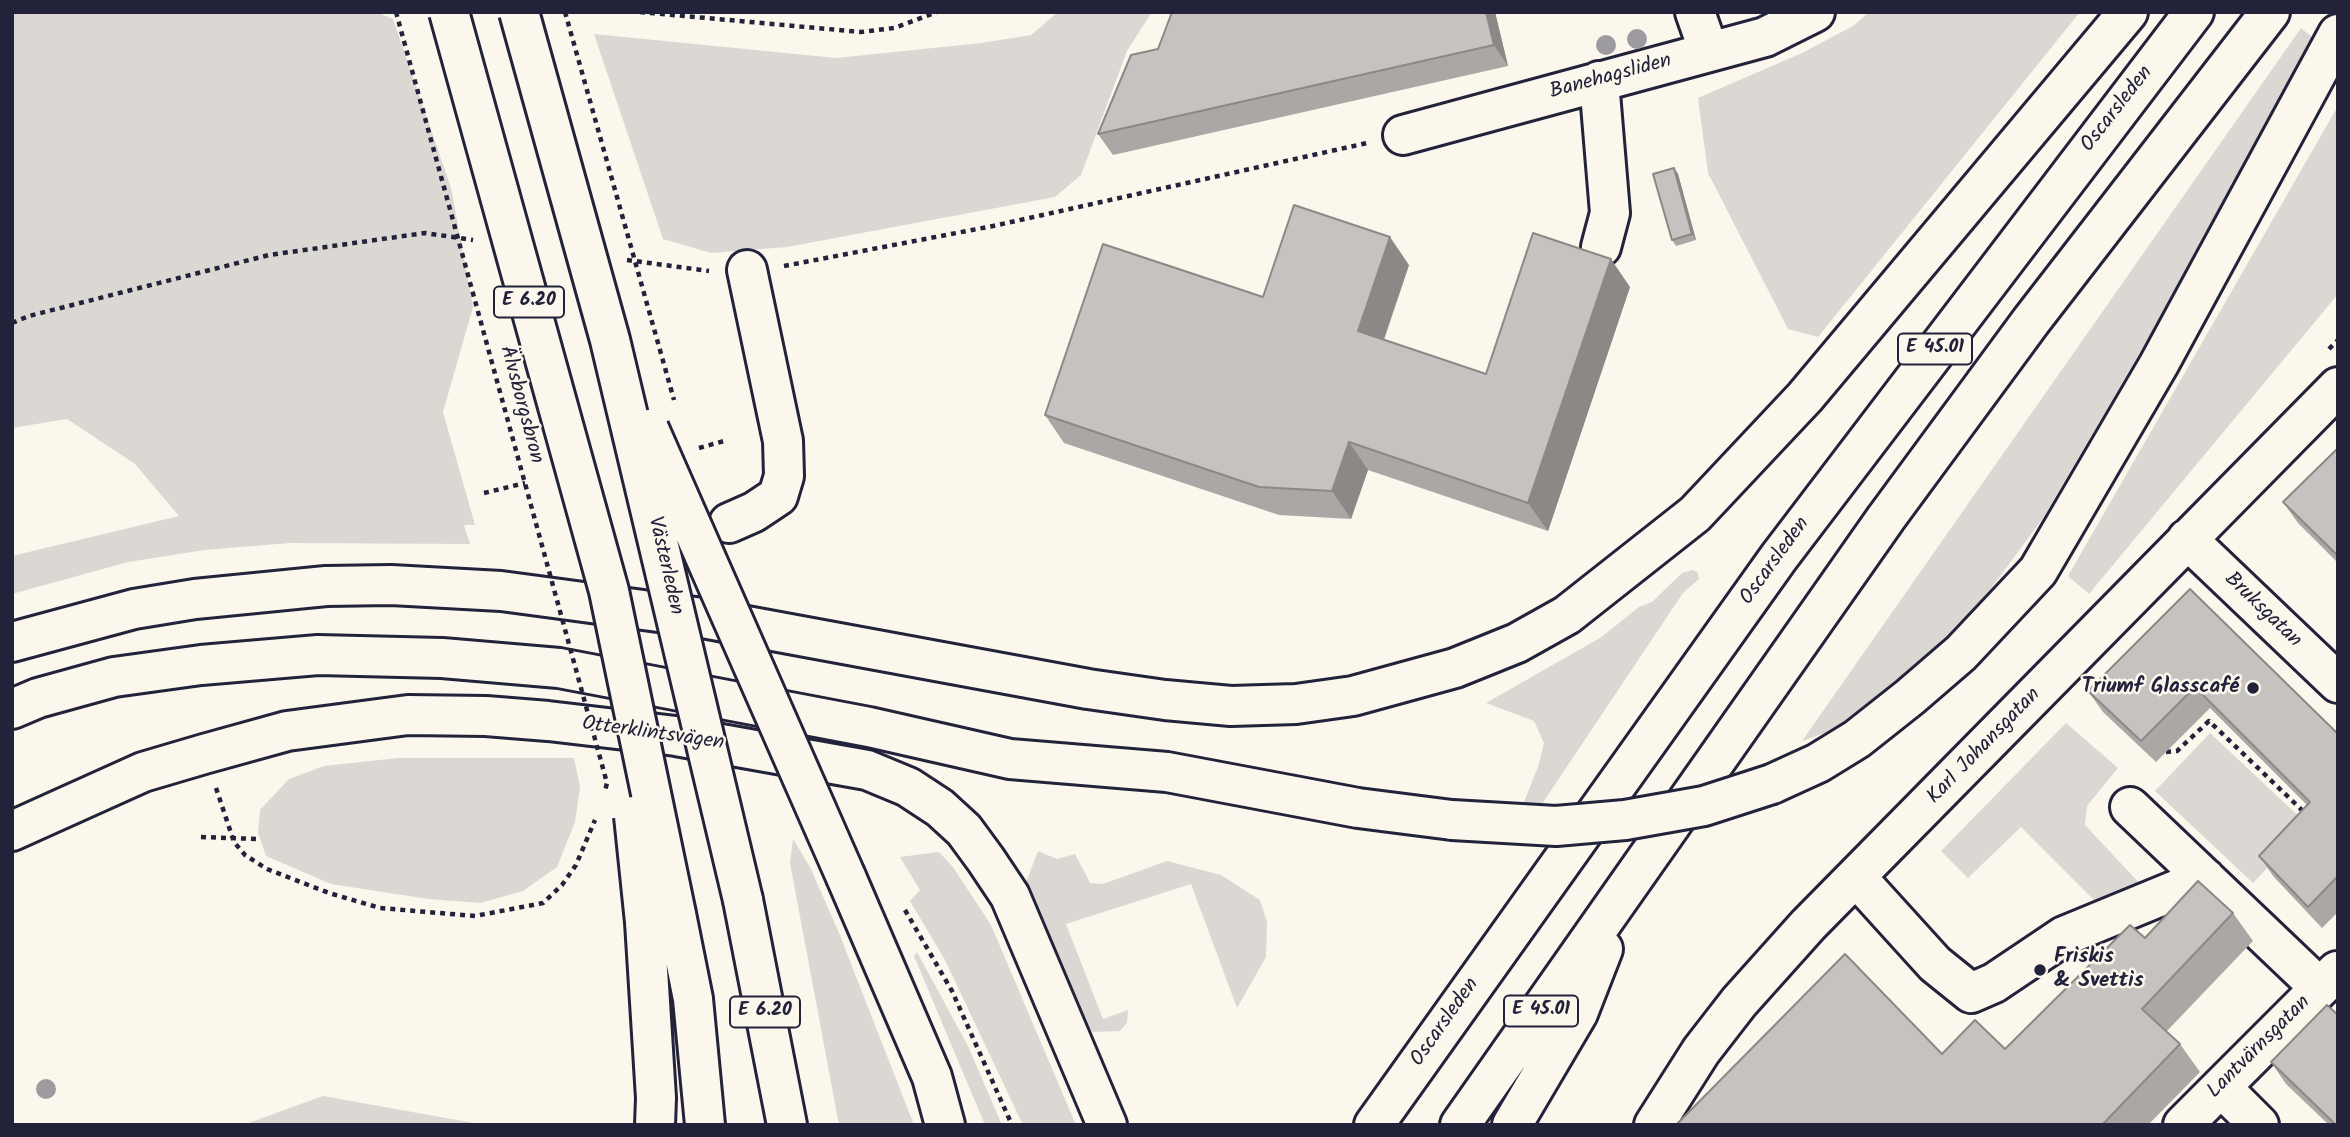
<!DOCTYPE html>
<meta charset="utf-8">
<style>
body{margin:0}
#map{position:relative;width:2350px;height:1137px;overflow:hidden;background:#fbf7ec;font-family:Kalam,sans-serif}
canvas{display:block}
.frame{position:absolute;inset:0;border:14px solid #22223b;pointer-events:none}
</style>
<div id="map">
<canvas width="2350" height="1137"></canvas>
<div class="frame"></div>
</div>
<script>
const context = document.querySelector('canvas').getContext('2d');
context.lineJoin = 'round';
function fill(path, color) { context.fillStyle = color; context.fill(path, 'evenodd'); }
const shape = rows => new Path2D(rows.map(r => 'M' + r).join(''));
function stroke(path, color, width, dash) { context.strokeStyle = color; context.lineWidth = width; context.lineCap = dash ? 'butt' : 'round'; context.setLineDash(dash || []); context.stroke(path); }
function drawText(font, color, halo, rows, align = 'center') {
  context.font = font + ' Kalam,sans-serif'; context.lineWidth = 5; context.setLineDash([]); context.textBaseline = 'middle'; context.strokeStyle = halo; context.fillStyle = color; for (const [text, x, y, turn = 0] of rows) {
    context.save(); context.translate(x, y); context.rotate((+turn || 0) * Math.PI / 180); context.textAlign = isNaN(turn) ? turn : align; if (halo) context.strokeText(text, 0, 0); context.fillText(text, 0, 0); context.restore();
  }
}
fill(shape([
 [12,12,376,12,393,19,451,188,473,307,443,412,475,525,464,525,470,544,290,543,205,550,128,562,12,594,12,556,179,516,135,464,67,419,12,428],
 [1058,12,1152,12,1127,51,1081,175,1055,197,787,247,711,253,663,239,594,34,836,58,981,43,1031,35],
 [1869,12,2080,12,1818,337,1788,329,1708,173,1698,98,1802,53,1853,26],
 [2301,28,2312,37,2149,337,2043,518,1984,598,1922,669,1861,720,1802,741],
 [2338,106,2338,294,2089,594,2068,576],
 [1693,570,1698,573,1699,579,1683,593,1540,807,1522,807,1538,767,1544,743,1534,721,1486,703,1600,638,1639,607,1652,602,1682,573],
 [2066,723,2118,768,2087,806,2085,825,2144,888,2102,908,2021,827,1968,878,1941,851],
 [2210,733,2308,825,2253,883,2155,791],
 [398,758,574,758,580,787,575,822,557,867,523,891,480,903,428,899,331,884,266,856,258,833,260,810,289,779,324,766],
 [793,839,810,867,839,933,914,1125,839,1125,790,863],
 [1038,851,1057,859,1075,854,1090,883,1103,884,1167,861,1221,875,1260,900,1267,922,1266,957,1237,1008,1191,884,1066,924,1103,1019,1128,1010,1127,1023,1120,1031,1093,1032,1084,1024,1025,885],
 [939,852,953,867,991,925,1076,1125,1023,1125,945,960,910,901,920,890,900,857],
 [917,952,968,1046,1002,1125,985,1125,914,956],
 [323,1096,485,1125,243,1125]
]), '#dbd8d3');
const minor = shape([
 [1695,12,1709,52],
 [1599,81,1610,213,1601,247],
 [1403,135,1765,37,1815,12],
 [729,523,754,512,778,496,784,476,783,441,747,270],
 [2187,539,2338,683],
 [2130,807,2320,988],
 [12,831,143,772,204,754,287,731,408,715,486,716,548,721,676,736,867,770,908,787,940,808,964,830,986,860,1010,896,1107,1125],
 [1857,878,1935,964,1971,993,1994,983,2064,936,2205,878],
 [2221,1087,2259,1125],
 [1654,1125,1701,1051,1739,1002,1808,925,2338,387],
 [2183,1125,2337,971]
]);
const highway = shape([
 [12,642,134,609,195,599,326,586,391,585,501,591,703,618,1088,689,1165,700,1231,706,1296,704,1353,696,1455,668,1517,643,1567,615,1695,514,1805,397,2128,12],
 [12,709,38,698,114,677,201,665,318,655,442,658,559,668,869,727,1010,759,1167,772,1358,808,1452,820],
 [1772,784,1818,763,1857,739,1910,697,1961,653,2038,571,2159,364,2338,34],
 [846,877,932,1077,945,1125],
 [743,900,787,1125],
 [676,914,693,999,705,1125],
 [645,922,656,1098,655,1125],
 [1374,1125,1779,557,2194,12],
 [1460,1125,1886,518,2031,321,2270,12],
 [1512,1125,1578,1013,1603,949]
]);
stroke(minor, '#22223b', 44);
stroke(highway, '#22223b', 44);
stroke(shape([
 [640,12,861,32,894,28,937,12],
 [627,260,709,271],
 [784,266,993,226,1367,143],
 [12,323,29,316,269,255,425,233,473,240],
 [2329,349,2338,340],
 [699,448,724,441],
 [484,493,525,483],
 [2166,752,2177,751,2209,721,2305,813],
 [216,788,234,842,245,855,267,869,329,893,380,908,475,916,543,903,562,885,576,865,595,820],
 [201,837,258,839],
 [905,910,952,991,1012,1125]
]), '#22223b', 4.5, [5, 5]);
stroke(minor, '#fbf7ec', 38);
stroke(highway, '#fbf7ec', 38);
const highwayBridge = shape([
 [449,12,609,591,676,914],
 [519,12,610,340,743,900],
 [649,429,846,877],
 [634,816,645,922],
 [1452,820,1556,826,1625,820,1704,806,1772,784]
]);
stroke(highwayBridge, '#22223b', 44, []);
stroke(shape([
 [396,12,607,783,605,791],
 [565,12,674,400]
]), '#22223b', 4.5, [5, 5]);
stroke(highwayBridge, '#fbf7ec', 38);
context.fillStyle = '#9d9ba0';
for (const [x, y] of [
 [1637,39],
 [1606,45],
 [46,1089]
]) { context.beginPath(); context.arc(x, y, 10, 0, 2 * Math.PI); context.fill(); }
fill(shape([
 [1495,12,1508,66,1113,155,1098,134],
 [1674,168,1678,174,1696,240,1676,246,1672,240],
 [1409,265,1384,340,1486,374,1630,287,1548,531,1368,470,1351,519,1279,515,1064,443,1045,415,1263,297],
 [2338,448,2338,563,2298,523,2283,502],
 [2190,589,2338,734,2338,912,2322,928,2274,877,2259,856,2307,805,2210,708,2156,762,2103,712,2088,691],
 [2233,913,2253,941,2166,1032,2180,1044,2200,1072,2148,1125,1676,1125,1942,1054,2005,1049],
 [2271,1062,2338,1125,2329,1125,2286,1084]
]), '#aaa7a5');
fill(shape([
 [1486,12,1495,12,1508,66,1494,45],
 [1674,168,1678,174,1696,240,1692,234],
 [1390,237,1409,265,1377,359,1358,331],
 [1611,259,1630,287,1548,531,1528,503],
 [1349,442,1368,470,1351,519,1332,491]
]), '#8b8886');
const building = shape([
 [1172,12,1486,12,1494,45,1098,134,1131,55,1158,49,1172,12],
 [1674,168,1692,234,1672,240,1653,174,1674,168],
 [1294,205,1390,237,1358,331,1486,374,1533,233,1611,259,1528,503,1349,442,1332,491,1259,487,1045,415,1103,244,1263,297,1294,205],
 [2338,448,2338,556,2283,502,2338,448],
 [2190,589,2338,734,2338,876,2308,907,2259,856,2310,802,2195,687,2141,741,2088,691,2190,589],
 [2198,881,2233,913,2142,1009,2180,1044,2102,1125,1676,1125,1845,954,1942,1054,1975,1020,2005,1049,2130,925,2145,938,2198,881],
 [2327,1005,2338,1015,2338,1125,2336,1125,2271,1062,2327,1005]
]);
fill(building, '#c6c2c0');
stroke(building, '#8b8886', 2);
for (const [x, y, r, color] of [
 [2253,688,7,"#22223b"],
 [2040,970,7,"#22223b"]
]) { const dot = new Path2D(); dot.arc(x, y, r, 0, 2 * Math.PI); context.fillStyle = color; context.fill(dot); stroke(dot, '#fbf7ec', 2.5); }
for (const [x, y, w] of [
 [529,302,70],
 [1935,349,74],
 [1541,1011,74],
 [765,1012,70]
]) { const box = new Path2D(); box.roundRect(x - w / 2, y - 15.5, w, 31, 5); context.fillStyle = '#fbf7ec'; context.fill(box); stroke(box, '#22223b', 2); }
drawText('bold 19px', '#22223b', null, [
 ["E 6.20",529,302],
 ["E 45.01",1935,349],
 ["E 45.01",1541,1011],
 ["E 6.20",765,1012]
]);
drawText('21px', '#22223b', '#fbf7ec', [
 ["Banehagsliden",1611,78,-15],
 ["Oscarsleden",2118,110,-52],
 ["Älvsborgsbron",520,405,75],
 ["Oscarsleden",1776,562,-54],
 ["Västerleden",664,566,77],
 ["Bruksgatan",2262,611,44],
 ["Otterklintsvägen",653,735,8],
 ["Karl Johansgatan",1985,747,-46],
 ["Oscarsleden",1446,1023,-55],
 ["Lantvärnsgatan",2260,1048,-45]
]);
drawText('bold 21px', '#22223b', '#fbf7ec', [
 ["Triumf Glasscafé",2239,688],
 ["Friskis",2054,958,"left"],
 ["& Svettis",2054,982,"left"]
], 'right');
</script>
